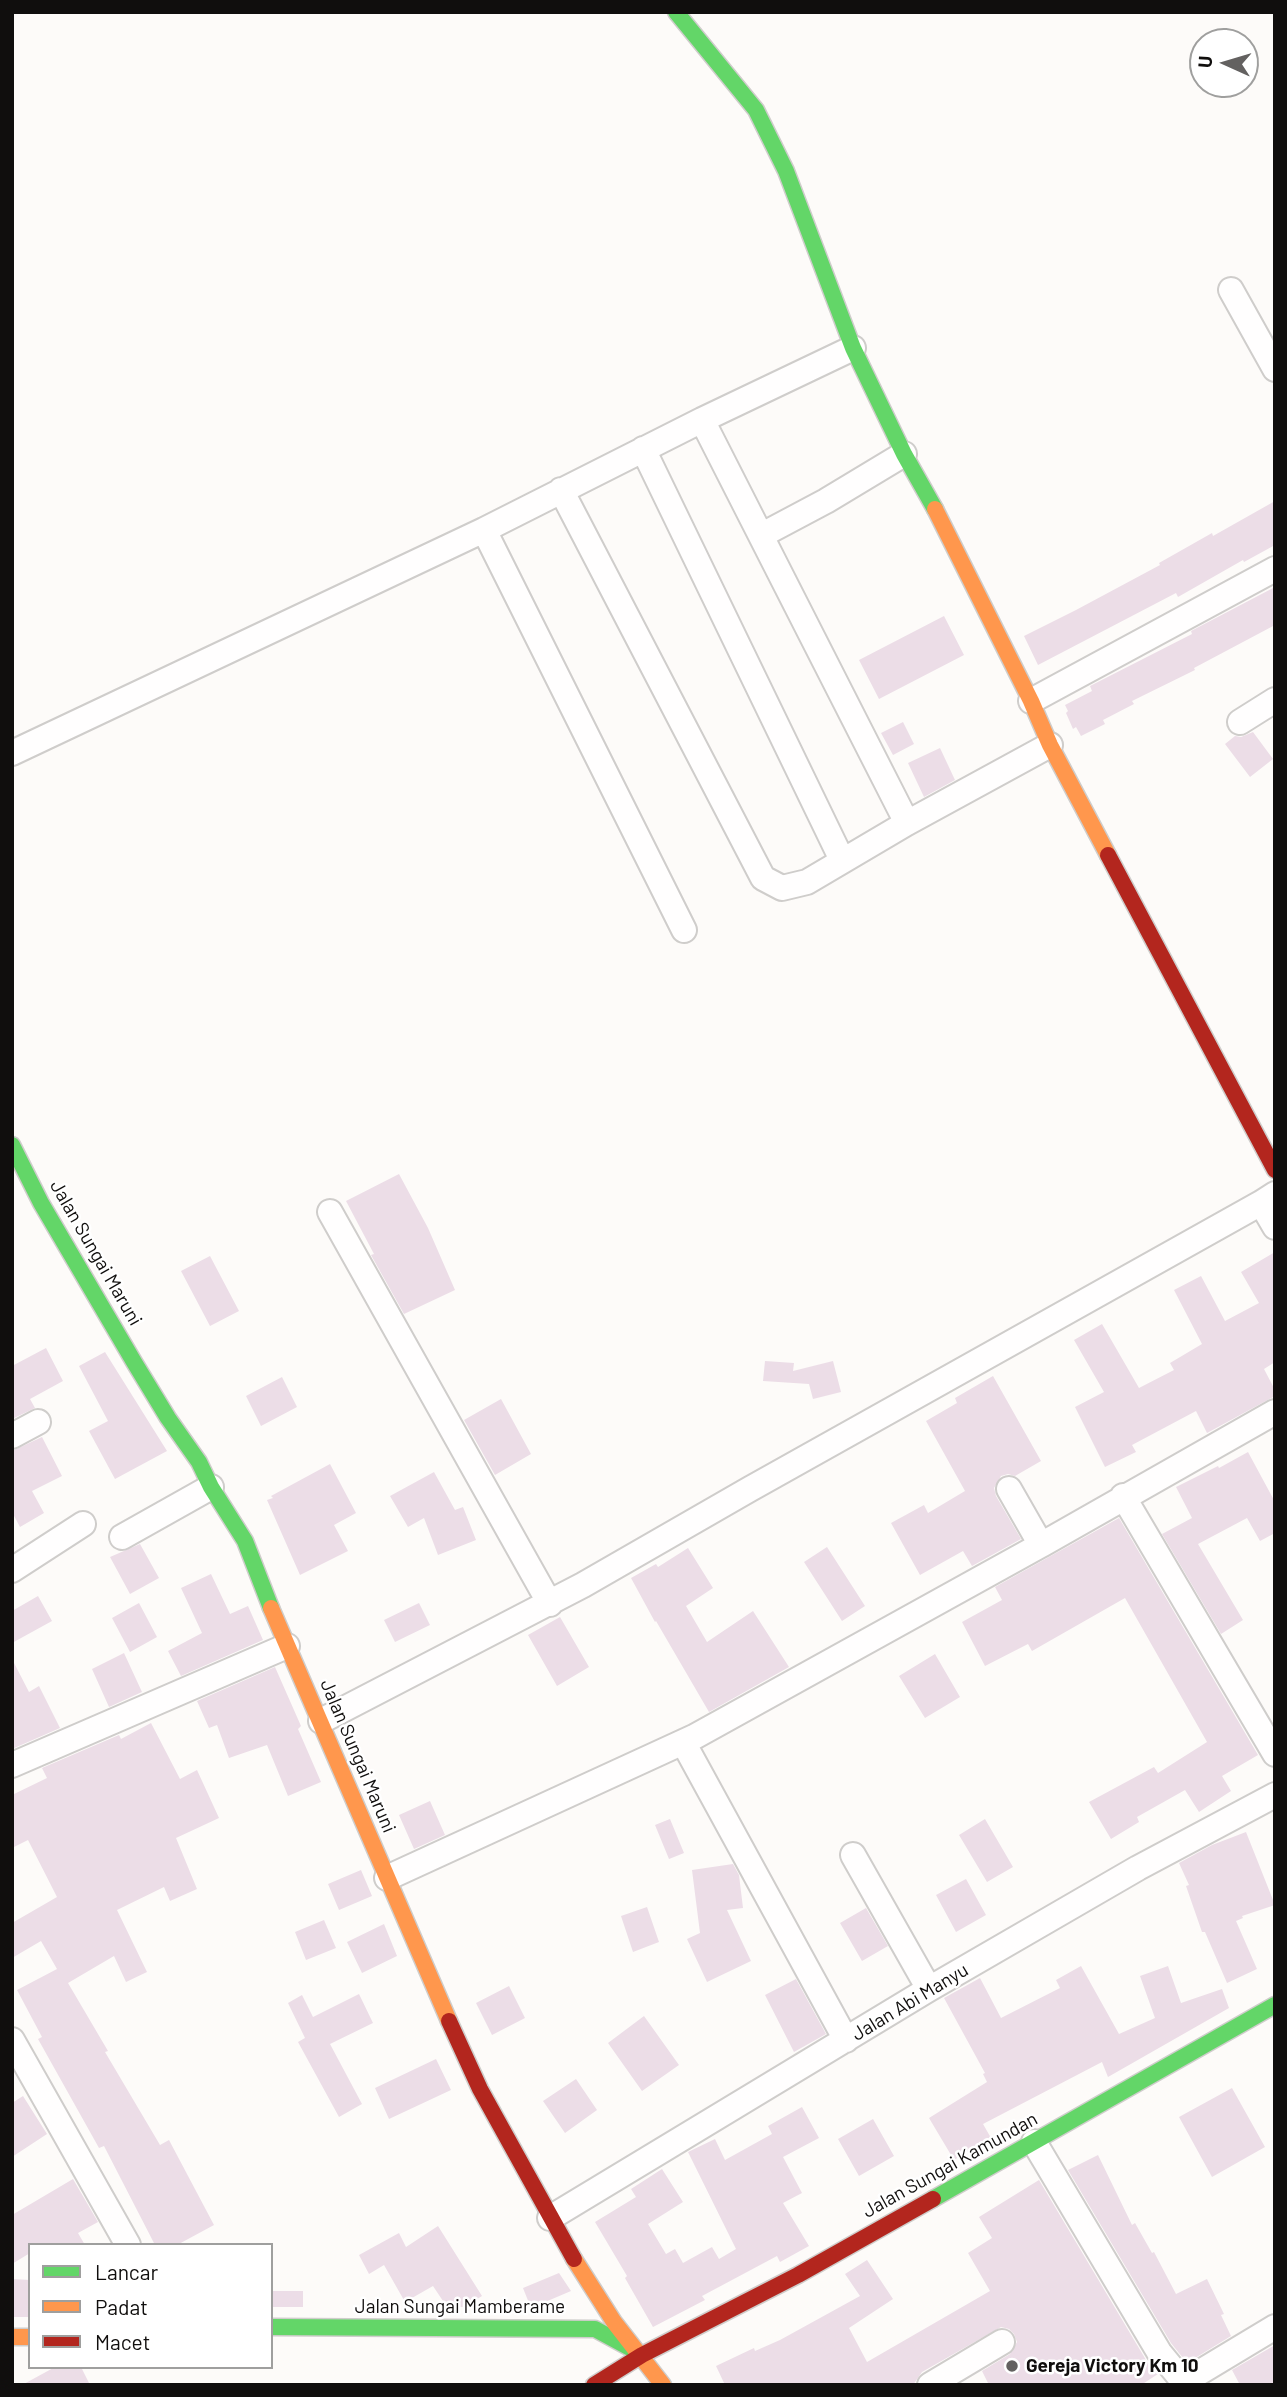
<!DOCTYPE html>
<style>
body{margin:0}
#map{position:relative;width:1287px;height:2397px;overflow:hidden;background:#fdfbf9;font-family:Barlow,sans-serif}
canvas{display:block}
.frame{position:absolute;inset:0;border:14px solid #100e0d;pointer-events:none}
.legend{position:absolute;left:28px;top:2243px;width:245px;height:126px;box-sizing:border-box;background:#fff;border:2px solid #9f9f9e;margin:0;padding:9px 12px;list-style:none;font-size:21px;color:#100e0d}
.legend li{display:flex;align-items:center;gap:14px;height:35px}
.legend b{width:35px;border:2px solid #9f9f9e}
.north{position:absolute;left:1189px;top:28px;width:70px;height:70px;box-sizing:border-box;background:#fff;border:2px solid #9f9f9e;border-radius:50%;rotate:274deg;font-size:19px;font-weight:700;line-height:28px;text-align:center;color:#100e0d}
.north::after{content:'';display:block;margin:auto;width:24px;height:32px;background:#636160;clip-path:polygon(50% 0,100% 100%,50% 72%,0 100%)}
</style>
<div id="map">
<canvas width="1287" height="2397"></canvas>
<div class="frame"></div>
<ul class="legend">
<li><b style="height:9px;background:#63d668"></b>Lancar</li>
<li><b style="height:9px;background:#ff974d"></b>Padat</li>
<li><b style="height:9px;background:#b3261e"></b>Macet</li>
</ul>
<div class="north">U</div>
</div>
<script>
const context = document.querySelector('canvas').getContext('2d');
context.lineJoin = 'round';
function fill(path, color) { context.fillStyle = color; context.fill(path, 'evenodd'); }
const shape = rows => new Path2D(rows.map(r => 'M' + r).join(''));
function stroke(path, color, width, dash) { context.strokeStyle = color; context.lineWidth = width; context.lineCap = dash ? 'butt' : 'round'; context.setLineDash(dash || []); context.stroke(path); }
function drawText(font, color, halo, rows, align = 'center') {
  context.font = font + ' Barlow,sans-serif'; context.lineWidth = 5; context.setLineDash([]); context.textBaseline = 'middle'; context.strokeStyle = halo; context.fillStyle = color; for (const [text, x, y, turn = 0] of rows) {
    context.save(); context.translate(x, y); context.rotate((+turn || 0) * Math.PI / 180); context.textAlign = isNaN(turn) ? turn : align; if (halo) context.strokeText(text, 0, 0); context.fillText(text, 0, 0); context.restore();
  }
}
fill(shape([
 [1275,501,1275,545,1244,562,1243,560,1178,597,1176,593,1038,665,1024,636,1076,610,1160,565,1159,563,1212,533,1213,536],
 [1275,587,1275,625,1194,668,1195,670,1132,701,1134,704,1103,720,1105,724,1081,736,1076,727,1073,729,1066,713,1068,711,1065,705,1092,691,1090,686,1192,634,1191,631],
 [944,616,964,655,879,699,859,660],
 [903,722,914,744,893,755,881,733],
 [1253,732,1273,759,1250,777,1225,744,1235,736,1241,737],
 [940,748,955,780,924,797,908,763],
 [399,1174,428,1228,455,1290,404,1314,371,1255,374,1254,346,1201],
 [1275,1252,1275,1362,1264,1369,1275,1390,1275,1396,1207,1433,1196,1411,1132,1445,1136,1452,1105,1467,1075,1407,1104,1392,1074,1340,1102,1324,1139,1388,1174,1370,1170,1363,1202,1344,1174,1290,1201,1276,1225,1321,1259,1303,1241,1272],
 [210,1256,239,1311,210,1326,181,1271],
 [46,1348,63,1381,30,1399,35,1408,12,1419,12,1366],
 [105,1352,167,1451,115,1479,89,1431,108,1421,79,1366],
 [765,1361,794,1363,793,1371,833,1361,841,1392,813,1399,809,1384,763,1381],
 [993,1376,1041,1461,1015,1476,1008,1474,1001,1476,994,1488,996,1496,1021,1539,972,1566,963,1551,920,1575,891,1523,924,1505,928,1513,965,1491,926,1421,957,1403,955,1398],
 [282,1377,297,1407,261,1426,246,1396],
 [501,1399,531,1454,495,1475,464,1420],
 [42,1437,62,1476,32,1491,44,1513,20,1527,12,1512,12,1451],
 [1248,1452,1275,1502,1275,1533,1260,1541,1247,1518,1198,1544,1243,1620,1221,1634,1162,1534,1192,1518,1176,1487,1218,1466,1219,1468],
 [330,1464,356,1513,334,1525,348,1551,300,1575,267,1500,273,1498,271,1496],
 [434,1472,455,1510,463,1507,476,1540,438,1555,424,1518,408,1527,390,1496],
 [1119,1518,1258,1755,1222,1776,1231,1791,1199,1812,1185,1790,1137,1817,1139,1822,1111,1839,1089,1802,1154,1767,1158,1773,1207,1742,1125,1598,1032,1651,1028,1644,985,1666,962,1622,1002,1600,995,1587],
 [140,1544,159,1578,130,1594,110,1557],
 [827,1547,865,1606,842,1621,804,1562],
 [688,1548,713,1588,686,1606,707,1642,753,1611,789,1667,709,1712,656,1621,655,1622,631,1578,656,1564,658,1567],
 [211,1574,230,1614,248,1606,263,1640,181,1676,168,1651,202,1633,181,1588],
 [38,1596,52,1621,12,1643,12,1611],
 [139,1603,157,1637,130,1652,112,1618],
 [419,1603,430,1625,395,1642,384,1620],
 [560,1617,589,1667,557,1686,528,1635],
 [124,1653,142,1692,109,1707,92,1669],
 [935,1654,960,1697,925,1718,899,1676],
 [12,1659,29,1692,39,1686,60,1728,12,1749],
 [275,1667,301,1726,298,1729,321,1782,288,1796,267,1745,229,1758,217,1725,209,1728,197,1701],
 [151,1723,180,1779,197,1770,219,1818,176,1838,197,1889,170,1901,164,1887,117,1910,147,1972,126,1982,114,1956,68,1983,108,2051,105,2052,160,2145,169,2140,214,2225,177,2245,155,2245,104,2146,99,2148,38,2039,42,2037,17,1990,57,1969,41,1941,12,1958,12,1923,57,1897,28,1840,12,1848,12,1795,47,1778,42,1768,119,1735,121,1739],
 [430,1801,445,1835,414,1849,399,1815],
 [670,1819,684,1853,669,1859,655,1825],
 [985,1819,1013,1867,987,1882,959,1835],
 [1246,1832,1275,1905,1242,1916,1243,1918,1236,1921,1257,1969,1227,1983,1205,1932,1202,1932,1186,1886,1189,1885,1179,1863,1212,1845],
 [733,1864,739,1875,743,1908,727,1910,751,1961,707,1982,687,1939,700,1933,692,1870],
 [361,1870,372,1896,339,1910,328,1884],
 [966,1879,986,1915,956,1932,936,1895],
 [647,1907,659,1942,633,1952,621,1916],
 [866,1908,888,1946,862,1961,840,1923],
 [324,1920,336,1948,306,1960,295,1932],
 [384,1924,397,1956,362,1973,347,1942],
 [1081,1966,1119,2034,1155,2018,1140,1976,1168,1966,1181,2003,1222,1989,1229,2008,1108,2077,1102,2062,983,2124,991,2138,954,2160,929,2118,987,2082,983,2074,985,2073,944,1998,980,1978,1001,2018,1060,1988,1056,1980],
 [796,1979,826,2034,794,2052,765,1995],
 [509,1986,525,2018,492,2035,476,2003],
 [359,1994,373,2023,330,2044,362,2104,339,2117,298,2042,305,2038,288,2003,302,1995,313,2017],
 [644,2016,679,2065,642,2091,608,2043],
 [436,2059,451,2090,389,2119,375,2088],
 [576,2079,597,2110,565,2133,543,2101],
 [1232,2088,1265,2147,1212,2177,1179,2117],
 [23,2096,47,2134,12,2157,12,2103],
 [802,2107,819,2138,783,2157,802,2193,783,2203,809,2246,780,2262,777,2256,702,2296,705,2300,653,2327,625,2278,627,2276,595,2222,636,2197,631,2189,662,2169,683,2202,648,2224,666,2254,675,2249,683,2263,712,2247,719,2259,736,2249,688,2152,715,2139,725,2160,772,2134,768,2126],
 [873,2119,894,2156,859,2176,838,2139],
 [1098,2155,1132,2225,1135,2223,1152,2253,1154,2252,1176,2294,1207,2279,1224,2314,1221,2315,1231,2336,1187,2363,1171,2343,1068,2170],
 [73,2179,98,2222,78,2233,85,2245,30,2245,30,2253,12,2264,12,2215],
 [1039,2180,1146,2360,1158,2374,1141,2385,989,2385,982,2371,1010,2354,1017,2342,1014,2334,1009,2329,1001,2327,922,2372,913,2385,725,2385,716,2366,754,2348,755,2351,780,2340,860,2296,845,2274,867,2260,893,2299,849,2328,867,2362,990,2291,968,2253,992,2238,979,2217],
 [438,2226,482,2296,464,2307,447,2307,433,2286,405,2302,384,2265,369,2274,359,2255,399,2233,406,2247],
 [559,2273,571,2291,531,2308,523,2288],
 [12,2279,30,2280,30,2317,12,2317],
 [271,2291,303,2291,303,2307,271,2307],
 [1275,2345,1275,2385,1240,2385,1232,2370],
 [55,2367,81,2367,90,2385,22,2385]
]), '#ecdde7');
const street = shape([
 [1231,290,1275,369],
 [702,420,907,823],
 [643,449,842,860],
 [561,490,763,878,782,888,807,882,907,823,1050,745],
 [484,530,684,930],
 [762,535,826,501,904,454],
 [1031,701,1275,569],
 [1240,722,1275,700],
 [12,753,484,530,702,420,853,348],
 [1261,1203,1275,1227],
 [330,1212,550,1604],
 [12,1436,38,1422],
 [1009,1489,1041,1545,1275,1412],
 [1123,1496,1275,1754],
 [122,1537,211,1487],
 [12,1570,83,1524],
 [321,1721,583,1585,750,1489,1261,1203,1275,1194],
 [683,1742,846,2040],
 [12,1765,287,1646],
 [853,1855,929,1989],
 [387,1878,694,1737,1041,1545],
 [12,2040,128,2245],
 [1034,2142,1159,2352,1186,2385],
 [550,2218,929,1989,1138,1868,1275,1795],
 [1182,2383,1275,2327],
 [930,2385,1002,2342]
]);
const fast = shape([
 [676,12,756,110,786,171,853,348,904,454,935,509],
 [12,1145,41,1203,134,1362,168,1418,199,1462,211,1487,245,1541,271,1608],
 [933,2199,1275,2005],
 [271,2327,595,2329,630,2348]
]);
const slow = shape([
 [935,509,1031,701,1050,745,1108,855],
 [271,1608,449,2021],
 [574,2259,614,2322,663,2385],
 [12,2337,30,2337]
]);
const jam = shape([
 [1108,855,1275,1170],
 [449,2021,480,2089,574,2259],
 [594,2385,642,2355,798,2275,933,2199]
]);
stroke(street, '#cfcdcb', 28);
stroke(fast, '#cfcdcb', 19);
stroke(slow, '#cfcdcb', 19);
stroke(jam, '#cfcdcb', 19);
stroke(street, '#fffefe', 24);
stroke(fast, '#63d668', 16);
stroke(slow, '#ff974d', 16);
stroke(jam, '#b3261e', 16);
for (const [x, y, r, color] of [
 [1012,2366,7,"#636160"]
]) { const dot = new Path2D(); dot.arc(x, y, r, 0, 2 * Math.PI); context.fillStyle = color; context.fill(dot); stroke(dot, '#fff', 2.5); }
drawText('19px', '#100e0d', '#fff', [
 ["Jalan Sungai Maruni",96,1253,60],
 ["Jalan Sungai Maruni",358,1756,67],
 ["Jalan Abi Manyu",910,2002,-31],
 ["Jalan Sungai Kamundan",950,2165,-29],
 ["Jalan Sungai Mamberame",460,2307]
]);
drawText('bold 19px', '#100e0d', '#fff', [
 ["Gereja Victory Km 10",1026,2366]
], 'left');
</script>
